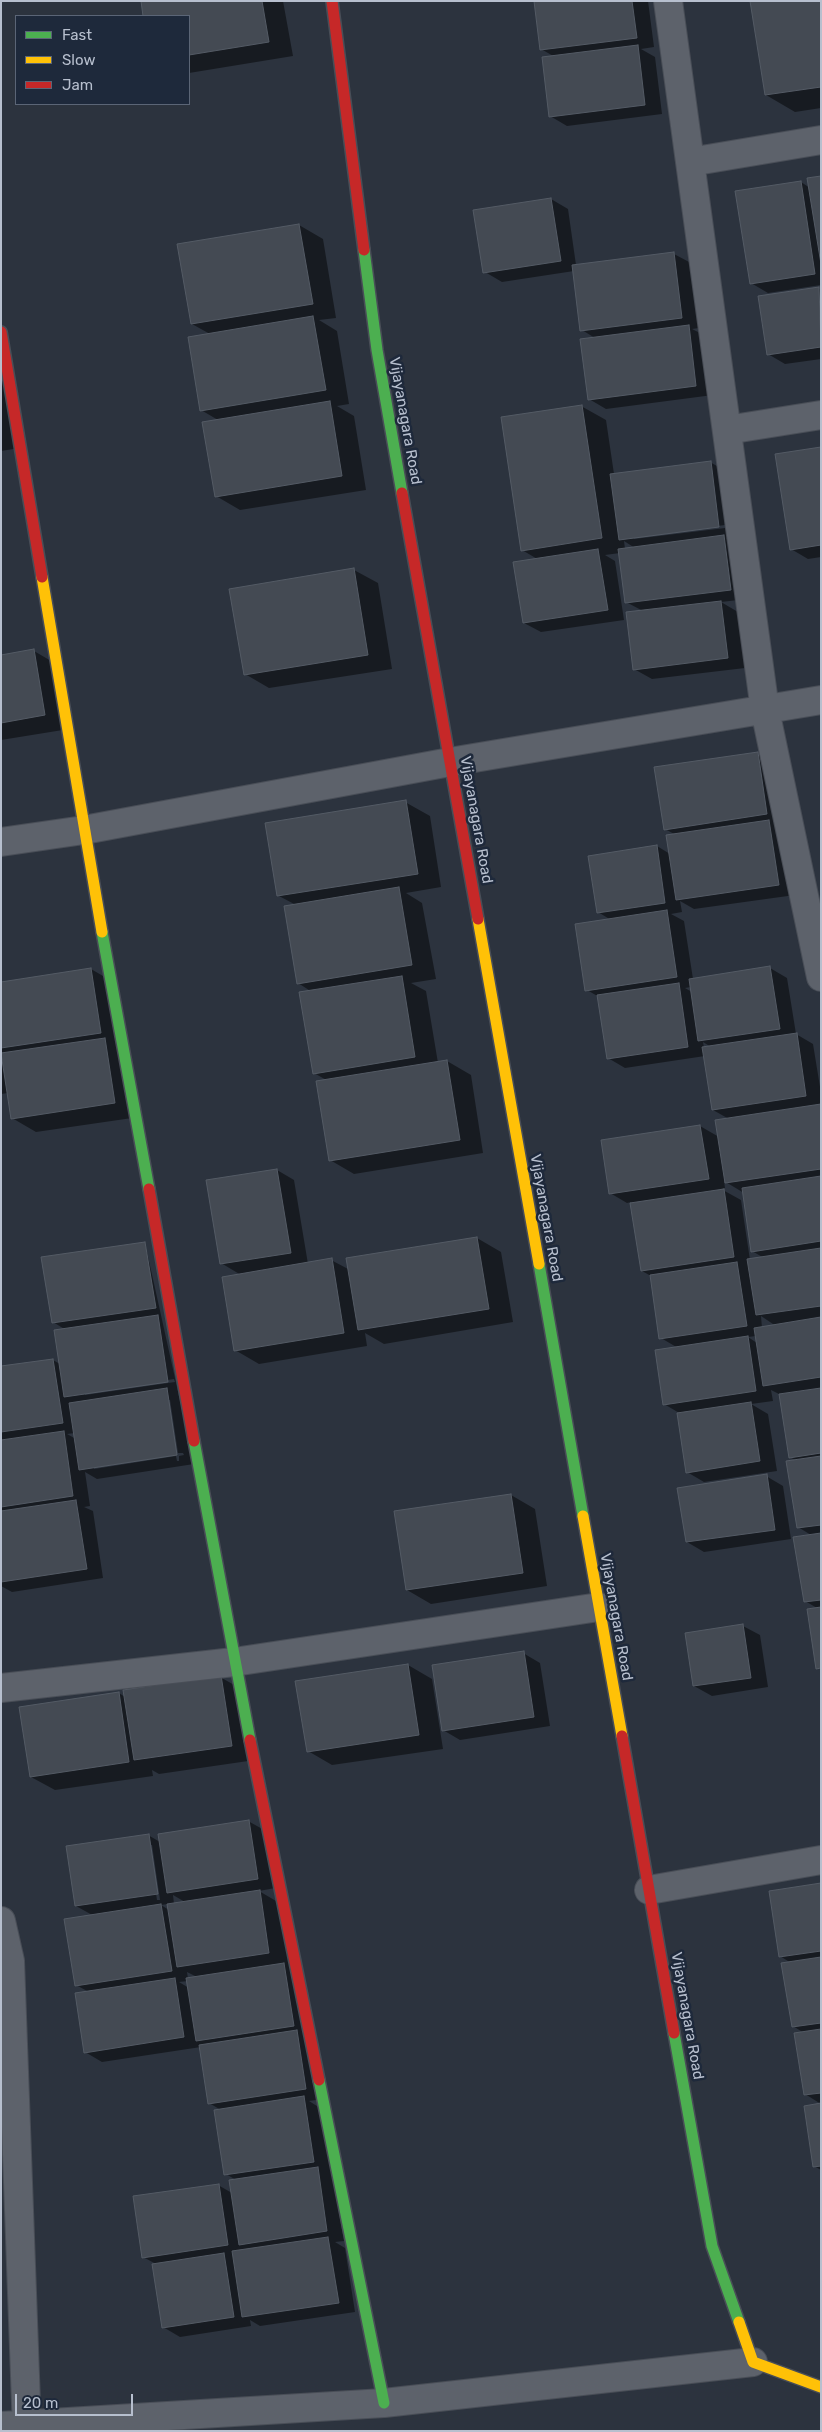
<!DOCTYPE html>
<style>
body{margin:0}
#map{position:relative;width:822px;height:2432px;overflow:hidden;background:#2c333e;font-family:Rubik,sans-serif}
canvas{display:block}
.frame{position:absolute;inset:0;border:2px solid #b7bfce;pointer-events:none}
.legend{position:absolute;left:15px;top:15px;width:175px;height:90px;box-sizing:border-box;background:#1e293b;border:1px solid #5b6576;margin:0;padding:6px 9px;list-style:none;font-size:15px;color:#b7bfce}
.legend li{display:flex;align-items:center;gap:10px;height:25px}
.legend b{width:25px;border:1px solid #5b6576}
.scale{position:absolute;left:15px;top:2394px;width:118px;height:22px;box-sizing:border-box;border:2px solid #b7bfce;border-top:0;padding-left:6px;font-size:15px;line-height:18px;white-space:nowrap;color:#b7bfce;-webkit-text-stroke:4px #1e293b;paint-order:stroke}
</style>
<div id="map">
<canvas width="822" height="2432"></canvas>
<div class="frame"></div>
<ul class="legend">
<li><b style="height:6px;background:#4caf50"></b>Fast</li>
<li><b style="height:6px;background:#ffc107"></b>Slow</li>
<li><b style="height:6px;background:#c62828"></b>Jam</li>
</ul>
<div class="scale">20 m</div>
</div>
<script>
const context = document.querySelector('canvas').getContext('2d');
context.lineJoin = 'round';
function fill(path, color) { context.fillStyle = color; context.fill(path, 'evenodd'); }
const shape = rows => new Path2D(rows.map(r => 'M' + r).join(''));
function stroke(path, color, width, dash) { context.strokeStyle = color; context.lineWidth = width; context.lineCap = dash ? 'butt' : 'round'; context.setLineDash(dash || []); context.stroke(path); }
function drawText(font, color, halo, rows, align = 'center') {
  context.font = font + ' Rubik,sans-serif'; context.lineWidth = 5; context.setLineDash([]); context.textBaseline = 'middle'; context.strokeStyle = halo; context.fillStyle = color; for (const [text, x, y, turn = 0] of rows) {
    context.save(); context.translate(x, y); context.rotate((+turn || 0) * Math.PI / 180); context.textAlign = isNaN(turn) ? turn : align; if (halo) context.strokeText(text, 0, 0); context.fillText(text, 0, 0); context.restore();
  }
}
fill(shape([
 [142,1,283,1,293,56,189,73,189,16,144,16],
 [536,1,648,1,654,47,641,49,655,57,662,114,567,126,550,116,555,57,541,49],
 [821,1,821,108,795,112,766,95],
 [821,177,821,285,768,293,751,283,801,182,810,188],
 [551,199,568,209,576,265,674,254,691,263,699,328,692,329,706,336,713,395,606,409,589,399,595,338,582,330,574,271,502,282,485,272],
 [299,225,323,239,336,318,319,320,337,331,349,404,337,406,354,416,366,490,240,510,216,496,218,420,201,410,210,334,192,324],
 [819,289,821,290,821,359,785,364,768,354],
 [1,374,26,447,1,451],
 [581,406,606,420,614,474,710,462,727,472,735,537,726,538,741,546,747,599,721,602,738,612,745,668,652,679,634,669,643,611,626,602,620,553,605,555,615,561,624,620,541,632,524,623,539,560,522,550],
 [725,525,725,528,634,539,634,537],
 [624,541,635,548,625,549],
 [821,448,821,557,808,559,791,549],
 [354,570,378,583,392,669,269,688,245,674],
 [34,651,58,665,69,729,1,740,1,656],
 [757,753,775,763,784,823,774,825,785,831,795,895,694,909,680,901,682,912,671,914,684,921,693,979,770,968,787,978,796,1034,813,1044,821,1093,821,1670,818,1668,817,1608,805,1601,811,1535,798,1527,797,1461,790,1457,781,1395,771,1390,773,1401,751,1404,768,1414,777,1471,704,1482,687,1472,681,1414,664,1404,678,1348,661,1338,651,1276,642,1271,631,1202,627,1203,610,1193,700,1126,719,1137,729,1119,713,1110,705,1056,625,1068,608,1058,599,997,587,990,611,920,598,912,657,846,670,854,676,835,665,829],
 [691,987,692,992,685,988],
 [703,1042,711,1047,704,1048],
 [724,1181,744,1193,752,1251,764,1258,750,1260,741,1200,721,1189,725,1188],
 [761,1316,776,1326,762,1328],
 [756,1336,757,1343,748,1337],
 [405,802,430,816,441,887,406,893,422,903,436,979,411,983,426,991,438,1063,447,1061,471,1075,483,1153,354,1174,330,1160,328,1081,314,1073,312,992,298,983,296,905,279,896],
 [91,969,115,983,139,1117,36,1132,12,1118,8,1093,1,1094,1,983],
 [277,1170,294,1180,308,1264,331,1260,350,1270,477,1238,501,1252,513,1322,384,1344,365,1333,367,1346,259,1364,235,1350,241,1275,221,1263],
 [145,1243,194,1464,97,1479,85,1472,90,1506,84,1507,93,1511,103,1578,12,1592,1,1586,1,1368,53,1360,60,1364,66,1330,53,1322],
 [174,1379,175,1382,85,1395,85,1393],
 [168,1400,170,1400,178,1453,183,1453,184,1455,179,1456,179,1461,177,1461,176,1456,94,1469,94,1466],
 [75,1433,76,1439,67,1434],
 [766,1476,783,1486,791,1539,704,1552,687,1542],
 [511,1495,535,1509,547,1586,431,1604,407,1590],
 [743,1626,760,1635,768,1687,712,1696,694,1686],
 [523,1653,540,1663,550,1726,460,1740,443,1730],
 [408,1665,432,1679,443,1749,332,1765,308,1751],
 [220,1677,245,1691,255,1760,159,1774,152,1770,153,1776,55,1790,31,1777,119,1693,125,1697],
 [248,1821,266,1831,275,1888,259,1891,276,1901,323,2099,309,2101,320,2108,344,2241,335,2242,345,2248,355,2312,260,2326,250,2320,251,2326,180,2337,163,2327,156,2264,143,2257,218,2185,232,2193,236,2180,226,2174,221,2110,209,2103,201,2047,102,2062,85,2052,89,1992,76,1985,94,1916,76,1906,148,1835,160,1842],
 [149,1845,152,1845,160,1900,157,1900],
 [173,1895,185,1902,174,1904],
 [168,1904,169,1910,161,1905],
 [187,1972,197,1977,188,1979],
 [188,1981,189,1988,179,1982],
 [821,1885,821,2104,805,2094,804,2033,793,2026,791,1963,780,1956],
 [821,2104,821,2170,814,2166]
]), '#0007');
const building = shape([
 [141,1,262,1,269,42,189,55,189,16,143,16,141,1],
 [534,1,632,1,637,38,540,50,534,1],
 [750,1,821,1,821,87,765,95,750,1],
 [638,45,645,105,549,117,542,57,638,45],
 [821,176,821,264,807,178,821,176],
 [801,181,815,274,750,284,735,191,801,181],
 [551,198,561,261,483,273,473,210,551,198],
 [299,224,313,304,191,324,177,244,299,224],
 [674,252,682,318,580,331,572,265,674,252],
 [819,287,821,347,767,355,758,296,819,287],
 [313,316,326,390,200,411,188,337,313,316],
 [689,325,696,386,588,400,580,339,689,325],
 [330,401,342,476,215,497,202,422,330,401],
 [582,405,602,538,521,551,501,417,582,405],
 [821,447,821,545,790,550,775,454,821,447],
 [711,461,719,527,619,540,610,474,711,461],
 [724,535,731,590,625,603,618,549,724,535],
 [598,549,608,610,523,623,513,562,598,549],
 [354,568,368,655,244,675,229,589,354,568],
 [721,601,728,658,633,670,626,612,721,601],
 [34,649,45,715,1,723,1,655,34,649],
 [758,752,767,814,664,830,654,767,758,752],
 [406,800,418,874,277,896,265,823,406,800],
 [769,820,779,885,676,900,666,835,769,820],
 [657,845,665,903,597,913,588,856,657,845],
 [399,887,412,965,297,984,284,906,399,887],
 [667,910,677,977,585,991,575,924,667,910],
 [770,966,780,1029,698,1041,689,979,770,966],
 [91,968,101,1033,1,1048,1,982,91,968],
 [402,976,415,1057,313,1074,299,992,402,976],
 [679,983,688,1047,607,1059,597,995,679,983],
 [797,1033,806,1096,712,1110,702,1047,797,1033],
 [105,1038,115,1103,11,1119,1,1053,105,1038],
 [447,1060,460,1140,329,1161,316,1081,447,1060],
 [821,1104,821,1169,725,1183,715,1120,821,1104],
 [700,1125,709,1179,609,1194,601,1140,700,1125],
 [277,1169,291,1253,220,1264,206,1180,277,1169],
 [821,1176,821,1241,751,1252,742,1188,821,1176],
 [724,1189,734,1257,641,1271,630,1203,724,1189],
 [477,1237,489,1309,358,1330,346,1258,477,1237],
 [145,1242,156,1308,52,1323,41,1257,145,1242],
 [821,1248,821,1306,756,1315,747,1259,821,1248],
 [332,1258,344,1333,234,1351,222,1277,332,1258],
 [737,1262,747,1326,659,1339,650,1275,737,1262],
 [158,1315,168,1382,64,1397,54,1330,158,1315],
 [821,1317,821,1377,763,1386,754,1328,821,1317],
 [748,1336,756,1391,663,1405,655,1350,748,1336],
 [53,1359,63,1423,1,1432,1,1366,53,1359],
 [167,1388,177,1455,79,1470,69,1403,167,1388],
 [821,1388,821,1453,789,1458,779,1394,821,1388],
 [751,1402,760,1461,686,1473,677,1413,751,1402],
 [64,1431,73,1496,1,1507,1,1440,64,1431],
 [821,1456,821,1525,797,1528,786,1461,821,1456],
 [767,1474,775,1530,686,1542,677,1488,767,1474],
 [511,1494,523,1573,406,1590,394,1511,511,1494],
 [76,1500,87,1569,1,1582,1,1511,76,1500],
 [821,1533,821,1600,804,1602,793,1537,821,1533],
 [821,1607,821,1668,816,1669,807,1609,821,1607],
 [743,1624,751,1678,693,1686,685,1633,743,1624],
 [524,1651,534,1717,442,1731,432,1665,524,1651],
 [408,1664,419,1735,307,1752,295,1681,408,1664],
 [221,1675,232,1746,134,1760,123,1690,221,1675],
 [119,1692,129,1762,30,1777,19,1707,119,1692],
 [249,1820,258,1879,167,1893,158,1834,249,1820],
 [149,1834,158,1894,75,1906,66,1846,149,1834],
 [821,1883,821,1951,779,1957,769,1891,821,1883],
 [260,1890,269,1953,177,1967,167,1904,260,1890],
 [161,1904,172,1971,75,1986,64,1919,161,1904],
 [821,1957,821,2023,792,2027,781,1963,821,1957],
 [284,1963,294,2026,196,2041,186,1978,284,1963],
 [175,1978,184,2037,84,2053,75,1993,175,1978],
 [821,2029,821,2093,804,2095,794,2033,821,2029],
 [297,2030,306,2089,208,2104,199,2045,297,2030],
 [304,2096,314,2162,224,2175,214,2110,304,2096],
 [821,2103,821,2166,813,2167,804,2106,821,2103],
 [318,2167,327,2231,239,2245,229,2180,318,2167],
 [219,2184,228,2245,142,2258,133,2196,219,2184],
 [328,2237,339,2303,242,2317,232,2251,328,2237],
 [224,2253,234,2317,162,2328,152,2264,224,2253]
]);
fill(building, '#444a53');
stroke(building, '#545b65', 1);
const street = shape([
 [668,1,765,710,821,977],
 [690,162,821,140],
 [727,430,821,415],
 [1,842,84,830,450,762,821,700],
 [1,1688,234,1662,599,1607],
 [649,1890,821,1860],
 [1,1921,10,1961,27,2431],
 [1,2426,384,2403,753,2362]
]);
const fast = shape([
 [364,250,377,350,402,493],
 [102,932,149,1189],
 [539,1264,583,1516],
 [194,1441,250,1740],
 [674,2033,712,2246,739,2322],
 [319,2080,384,2403]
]);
const slow = shape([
 [42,577,102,932],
 [478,919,539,1264],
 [583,1516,622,1736],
 [739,2322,753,2362,821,2387]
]);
const jam = shape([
 [332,1,364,250],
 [1,332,42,577],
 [402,493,478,919],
 [149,1189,194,1441],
 [622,1736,674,2033],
 [250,1740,319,2080]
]);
stroke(street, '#494e57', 30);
stroke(fast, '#494e57', 14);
stroke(slow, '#494e57', 14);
stroke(jam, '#494e57', 14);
stroke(street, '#5d626b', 28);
stroke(fast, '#4caf50', 11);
stroke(slow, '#ffc107', 11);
stroke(jam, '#c62828', 11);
drawText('15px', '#b7bfce', '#1e293b', [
 ["Vijayanagara Road",405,421,80],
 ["Vijayanagara Road",476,820,80],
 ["Vijayanagara Road",546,1218,80],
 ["Vijayanagara Road",616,1617,80],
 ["Vijayanagara Road",687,2016,80]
]);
</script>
